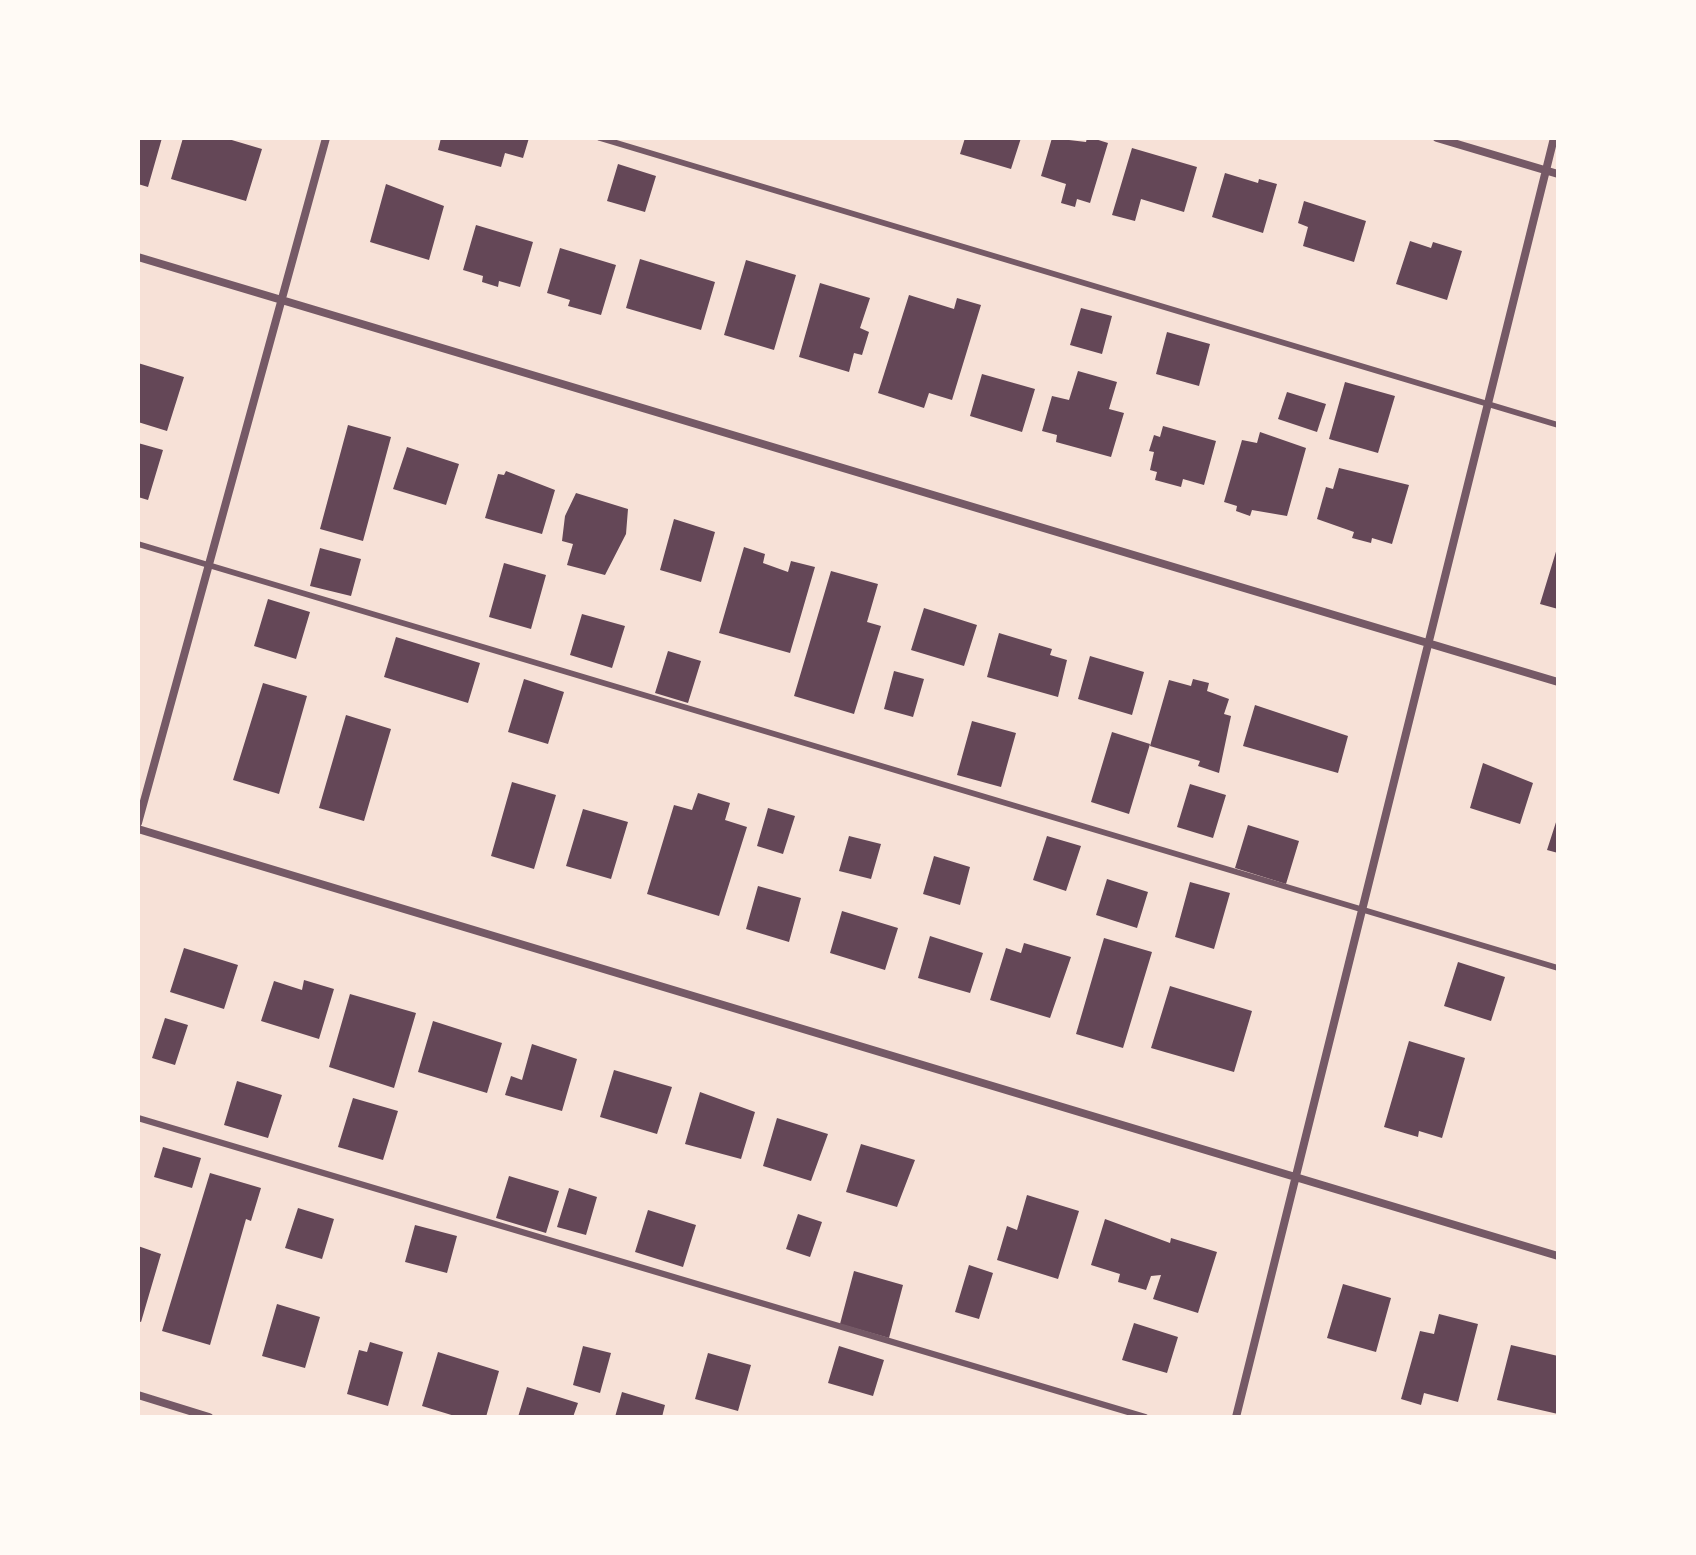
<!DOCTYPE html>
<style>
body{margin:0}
#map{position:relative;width:1696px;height:1555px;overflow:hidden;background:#f7e1d7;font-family:Signika,sans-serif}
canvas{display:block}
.frame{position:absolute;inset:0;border:140px solid #fffaf5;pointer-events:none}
</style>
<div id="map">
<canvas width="1696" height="1555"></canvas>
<div class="frame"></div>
</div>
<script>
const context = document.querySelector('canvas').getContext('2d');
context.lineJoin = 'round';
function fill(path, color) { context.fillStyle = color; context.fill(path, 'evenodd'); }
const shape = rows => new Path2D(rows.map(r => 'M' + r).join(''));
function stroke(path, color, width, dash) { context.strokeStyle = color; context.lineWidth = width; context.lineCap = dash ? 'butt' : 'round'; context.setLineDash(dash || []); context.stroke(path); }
fill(shape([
 [138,138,162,138,148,187,138,184],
 [183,138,225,138,262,149,246,201,171,179],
 [441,138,529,138,523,158,505,153,501,167,438,150],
 [965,138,1021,138,1011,169,960,154],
 [1052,138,1086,142,1087,138,1092,138,1108,143,1090,203,1077,199,1075,207,1061,203,1066,184,1041,176],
 [1132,148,1197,167,1184,212,1141,199,1135,221,1112,215],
 [618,164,656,176,645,212,607,201],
 [1225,173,1258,183,1259,179,1277,184,1263,233,1212,217],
 [386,184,444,206,429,260,370,242],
 [1304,201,1366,221,1354,262,1303,246,1308,227,1298,223],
 [476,225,533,242,520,287,499,281,498,287,482,282,483,276,463,270],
 [1410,241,1431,248,1433,242,1462,251,1447,300,1396,284],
 [560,248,616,265,601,315,568,306,570,300,547,293],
 [640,259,715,282,701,330,626,308],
 [746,260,796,275,774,350,724,335],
 [820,283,870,298,860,328,869,332,862,355,854,353,849,372,799,357],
 [909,295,954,309,957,298,981,305,952,400,929,393,924,408,878,393],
 [1081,308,1112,316,1102,354,1070,345],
 [1167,332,1210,344,1199,386,1156,374],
 [138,363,184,377,167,431,138,422],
 [1078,371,1117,382,1109,409,1124,413,1111,457,1056,442,1057,435,1042,431,1052,396,1069,400],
 [982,374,1035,389,1022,432,970,416],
 [1345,382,1395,396,1378,453,1329,439],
 [1287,392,1326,404,1317,432,1278,419],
 [348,425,391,437,363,541,320,529],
 [1163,426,1216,441,1204,485,1183,479,1181,487,1155,480,1157,472,1150,470,1154,452,1149,451,1154,435,1160,437],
 [1260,432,1306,448,1287,516,1252,510,1250,516,1236,511,1237,506,1224,502,1242,440,1257,443],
 [138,443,163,450,148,500,138,497],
 [407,447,459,464,446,505,393,489],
 [1339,468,1409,485,1392,544,1372,538,1371,543,1352,538,1354,532,1317,519,1326,487,1333,489],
 [506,471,555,490,542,534,485,518,498,474,504,475],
 [576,493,628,509,626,534,605,575,567,565,573,544,562,541,565,516],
 [674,519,715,532,701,582,660,570],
 [1558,545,1558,609,1540,604],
 [744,547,765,554,763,563,788,572,791,561,815,567,790,653,719,633],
 [320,548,361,559,351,596,310,586],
 [504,563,546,575,531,629,489,617],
 [831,571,878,584,867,622,881,626,854,714,794,696],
 [268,599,310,612,296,659,254,646],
 [924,608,977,625,964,666,911,650],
 [582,614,625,626,612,668,570,655],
 [999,633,1052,649,1050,655,1067,660,1058,697,987,677],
 [396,637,480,663,468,703,384,677],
 [668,651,701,661,688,703,655,693],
 [1090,656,1144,672,1132,715,1078,699],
 [894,671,924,679,913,717,884,709],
 [524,679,564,692,548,744,508,732],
 [1193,679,1209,683,1207,691,1229,699,1224,714,1231,716,1219,773,1198,766,1200,761,1150,746,1169,680,1191,686],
 [263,683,307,696,279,794,233,780],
 [1255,705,1348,736,1338,773,1243,746],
 [346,715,391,729,364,821,319,808],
 [972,721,1016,733,1001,787,957,775],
 [1112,732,1150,744,1129,814,1091,802],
 [1483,763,1533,783,1520,824,1470,808],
 [512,782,556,795,534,869,491,856],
 [1190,784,1226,795,1213,838,1177,827],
 [698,793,730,803,725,820,747,827,719,916,647,894,674,805,692,810],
 [768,808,795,816,783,854,757,846],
 [583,809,628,822,611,879,566,866],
 [1558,816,1558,853,1547,850],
 [1248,825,1299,841,1286,884,1235,868],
 [849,836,881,844,871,879,839,871],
 [1047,836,1081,846,1066,891,1033,880],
 [934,856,970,867,960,905,923,894],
 [1107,879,1148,892,1137,928,1096,915],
 [1190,882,1230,893,1214,949,1175,937],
 [758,886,801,898,789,942,746,929],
 [842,911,898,928,885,970,830,953],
 [930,936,983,953,970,993,918,978],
 [1104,938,1152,952,1123,1048,1076,1034],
 [1024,943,1071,957,1050,1018,990,1000,1006,948,1021,953],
 [184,948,238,965,224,1009,170,992],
 [1458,962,1505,977,1491,1021,1444,1006],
 [304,980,334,989,319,1039,261,1021,274,981,302,990],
 [1170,986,1252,1011,1234,1072,1151,1048],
 [350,994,416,1013,394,1088,329,1067],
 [165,1018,188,1025,175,1065,152,1058],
 [433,1021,502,1043,487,1093,418,1072],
 [1409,1041,1465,1058,1442,1138,1419,1131,1418,1137,1384,1127],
 [532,1044,577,1059,562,1111,505,1095,511,1076,522,1080],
 [614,1070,672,1087,657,1134,600,1117],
 [237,1081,282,1095,268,1138,224,1125],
 [700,1092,755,1112,741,1159,685,1144],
 [353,1098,398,1111,383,1160,338,1147],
 [777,1118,828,1134,811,1181,763,1166],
 [861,1144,915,1160,897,1207,846,1192],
 [163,1147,201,1158,192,1188,154,1177],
 [210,1173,261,1188,251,1221,246,1219,210,1345,162,1331],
 [509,1176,559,1191,546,1233,496,1218],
 [569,1188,597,1197,586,1235,557,1227],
 [1027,1195,1079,1211,1058,1279,997,1260,1007,1226,1017,1230],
 [298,1208,334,1219,322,1259,285,1248],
 [648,1210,696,1225,683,1267,635,1252],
 [798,1214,822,1222,810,1257,786,1249],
 [1105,1219,1170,1243,1171,1238,1217,1252,1198,1313,1153,1299,1161,1275,1151,1276,1146,1290,1118,1282,1120,1274,1091,1265],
 [415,1225,457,1236,447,1273,405,1262],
 [138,1246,161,1254,141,1322,138,1321],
 [969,1265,993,1273,979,1319,955,1312],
 [854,1271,903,1285,889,1338,840,1324],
 [1343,1284,1391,1298,1376,1352,1327,1338],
 [277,1304,320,1317,305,1368,262,1356],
 [1439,1314,1478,1324,1458,1402,1424,1393,1421,1405,1401,1399,1420,1331,1434,1334],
 [1134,1323,1178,1337,1167,1373,1122,1360],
 [370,1342,403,1352,388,1406,347,1394,359,1350,367,1352],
 [1511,1345,1558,1356,1558,1414,1497,1400],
 [583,1346,611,1353,600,1393,573,1385],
 [839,1346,884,1360,873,1396,828,1383],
 [438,1352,499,1371,486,1417,458,1417,422,1406],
 [708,1353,751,1365,738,1411,695,1399],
 [527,1387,578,1403,573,1417,518,1417],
 [622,1392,665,1405,662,1417,615,1417]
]), '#644757');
stroke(shape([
 [600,138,1558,425],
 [138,544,1558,968],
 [138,1118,1145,1417]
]), '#755966', 6);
stroke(shape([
 [1437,138,1558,174],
 [138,257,1558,682],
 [138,823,326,138],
 [138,829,1558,1256],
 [138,1395,209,1417],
 [1236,1417,1554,138]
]), '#755966', 8);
</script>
